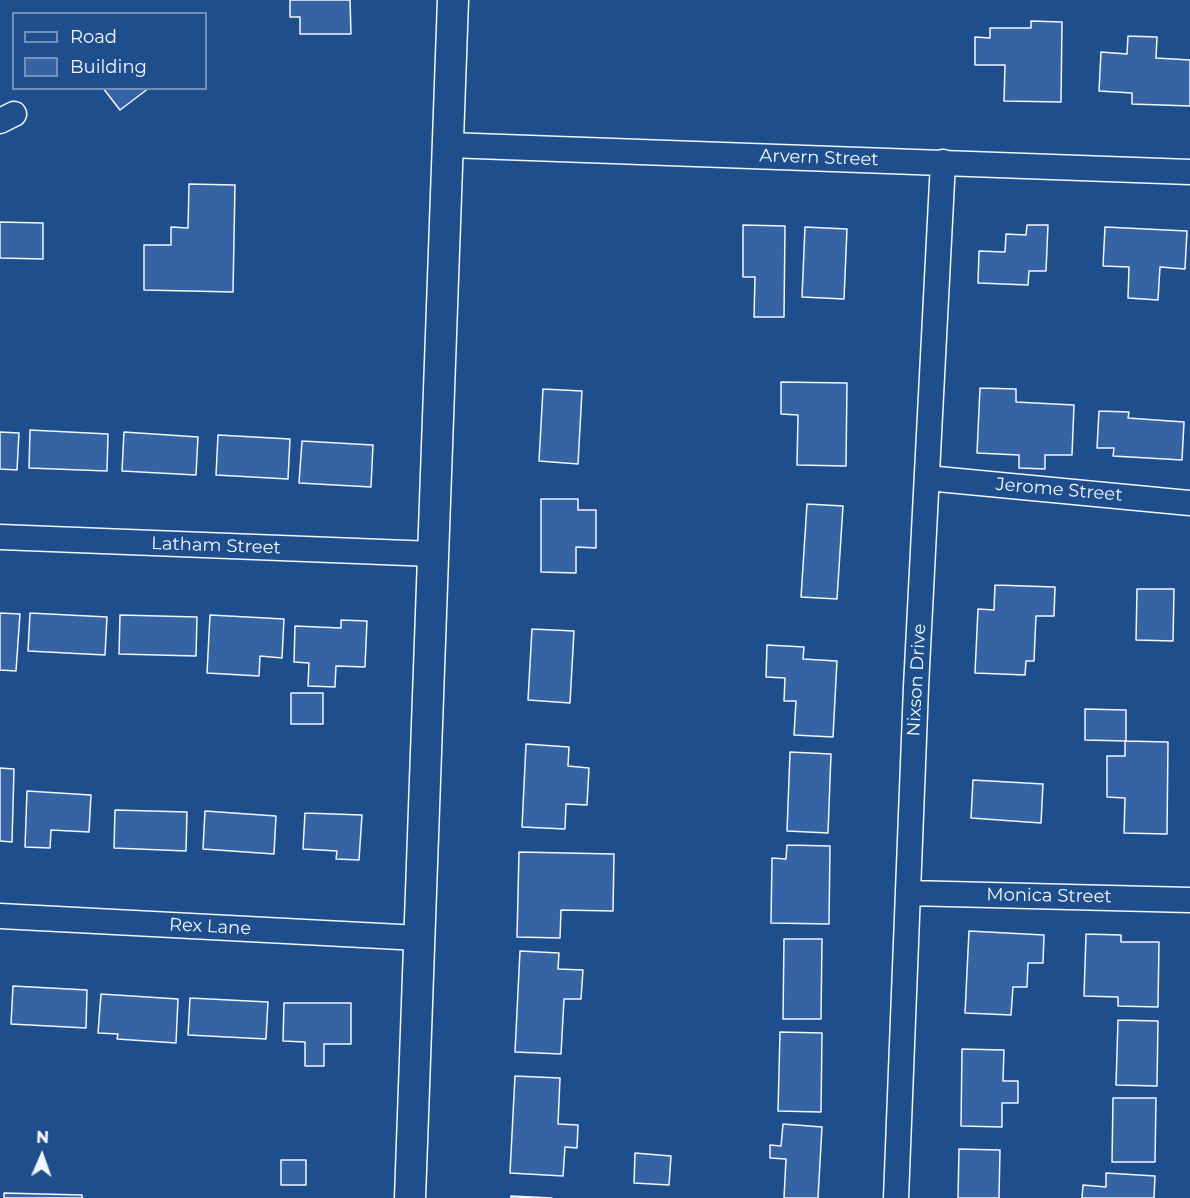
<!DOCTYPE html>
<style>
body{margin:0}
#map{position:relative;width:1190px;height:1198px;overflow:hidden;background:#1f4e8c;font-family:Montserrat,sans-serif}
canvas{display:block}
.legend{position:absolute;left:12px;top:12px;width:195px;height:78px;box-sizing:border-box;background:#1f4e8c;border:2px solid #7391ba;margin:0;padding:8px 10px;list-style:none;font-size:18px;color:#f2f6ff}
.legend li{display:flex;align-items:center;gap:12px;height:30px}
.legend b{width:30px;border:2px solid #7391ba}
.north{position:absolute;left:12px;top:1126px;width:60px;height:60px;-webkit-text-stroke:4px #1f4e8c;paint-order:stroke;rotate:2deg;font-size:16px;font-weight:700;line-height:24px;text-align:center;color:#f2f6ff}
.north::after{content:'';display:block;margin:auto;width:21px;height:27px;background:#f2f6ff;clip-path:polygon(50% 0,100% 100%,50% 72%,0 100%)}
</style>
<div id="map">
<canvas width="1190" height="1198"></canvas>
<ul class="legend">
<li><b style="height:8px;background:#1f4e8c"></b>Road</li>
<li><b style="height:16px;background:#3563a3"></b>Building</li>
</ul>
<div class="north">N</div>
</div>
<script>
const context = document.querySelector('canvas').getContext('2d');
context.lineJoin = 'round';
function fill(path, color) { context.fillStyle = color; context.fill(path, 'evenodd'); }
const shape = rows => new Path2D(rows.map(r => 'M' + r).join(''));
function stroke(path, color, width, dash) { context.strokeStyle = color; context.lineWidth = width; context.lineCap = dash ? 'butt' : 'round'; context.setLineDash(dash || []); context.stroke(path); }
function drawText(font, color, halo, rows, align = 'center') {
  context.font = font + ' Montserrat,sans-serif'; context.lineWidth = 4.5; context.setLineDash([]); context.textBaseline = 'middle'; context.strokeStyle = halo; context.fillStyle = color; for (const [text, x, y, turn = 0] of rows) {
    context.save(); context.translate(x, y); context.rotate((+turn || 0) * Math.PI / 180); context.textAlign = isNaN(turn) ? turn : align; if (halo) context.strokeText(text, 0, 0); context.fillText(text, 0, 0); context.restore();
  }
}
const building = shape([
 [290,0,350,0,351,34,300,34,300,17,290,17,290,0],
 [1031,21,1062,22,1061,102,1004,101,1005,65,975,65,975,37,990,38,990,28,1031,28,1031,21],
 [1128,36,1157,37,1156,58,1190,60,1190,106,1132,104,1132,93,1099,91,1101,52,1127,54,1128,36],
 [103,88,149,88,120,110,103,88],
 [189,184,235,185,233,292,144,290,144,245,171,245,171,227,188,228,189,184],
 [0,222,43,223,43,259,0,258,0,222],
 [743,225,785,226,784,317,754,317,755,277,743,277,743,225],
 [1027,225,1048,225,1046,271,1029,271,1028,285,978,283,979,251,1005,252,1006,234,1026,235,1027,225],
 [805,227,847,229,844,299,802,297,805,227],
 [1105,227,1187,231,1185,269,1160,267,1158,300,1128,298,1129,267,1103,266,1105,227],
 [781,382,847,383,846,466,797,465,798,415,781,414,781,382],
 [980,388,1016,389,1016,402,1074,405,1072,455,1045,455,1045,469,1019,468,1019,455,977,453,980,388],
 [543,389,582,391,578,464,539,461,543,389],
 [1099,411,1129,412,1128,418,1184,422,1182,460,1113,456,1114,448,1097,448,1099,411],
 [30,430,108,434,107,471,29,468,30,430],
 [0,432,19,433,17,470,0,469,0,432],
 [124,432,198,437,196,475,122,471,124,432],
 [218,435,290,439,288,479,216,475,218,435],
 [302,441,373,445,371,487,299,483,302,441],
 [541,499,578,499,578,510,596,510,596,548,576,547,576,573,541,572,541,499],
 [807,504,843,506,837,599,801,597,807,504],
 [995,585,1055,587,1054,616,1036,616,1034,661,1026,661,1025,675,975,673,978,609,994,610,995,585],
 [1137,589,1174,589,1173,641,1136,640,1137,589],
 [0,613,20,614,16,671,0,670,0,613],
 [30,613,107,617,105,655,28,651,30,613],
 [120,615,197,617,196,656,119,654,120,615],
 [210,615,284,619,282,658,260,656,259,676,207,673,210,615],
 [341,620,367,621,365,667,336,666,335,687,308,686,309,663,294,662,295,626,341,628,341,620],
 [532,629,574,631,570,703,528,700,532,629],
 [767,645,804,647,803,659,837,661,833,737,794,735,796,701,784,701,785,678,766,677,767,645],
 [291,693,323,693,323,724,291,724,291,693],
 [1085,709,1126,710,1126,741,1085,740,1085,709],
 [1125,741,1168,742,1167,834,1124,833,1125,798,1107,797,1107,756,1125,756,1125,741],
 [526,744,569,747,568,766,589,768,587,805,566,804,565,829,522,827,526,744],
 [790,752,831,754,828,833,787,831,790,752],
 [0,768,14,769,12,842,0,841,0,768],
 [973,780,1043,784,1041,823,971,818,973,780],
 [27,791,91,795,89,832,51,830,50,848,25,847,27,791],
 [115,810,187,812,186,851,114,848,115,810],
 [205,811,276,816,274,854,203,849,205,811],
 [305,813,362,815,359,860,336,859,337,851,303,849,305,813],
 [787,845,830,846,829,924,771,923,772,858,786,859,787,845],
 [519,852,614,854,613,911,561,910,560,938,517,937,519,852],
 [969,931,1044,935,1043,963,1028,963,1027,987,1013,987,1011,1015,965,1013,969,931],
 [1086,934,1121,935,1121,942,1159,942,1158,1007,1118,1006,1118,997,1084,996,1086,934],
 [784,939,822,939,821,1019,783,1019,784,939],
 [520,951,559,953,558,969,583,970,581,999,564,999,561,1054,515,1052,520,951],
 [13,986,87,990,86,1028,11,1024,13,986],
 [101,994,178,999,176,1043,117,1039,118,1034,98,1033,101,994],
 [190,998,268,1002,266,1039,188,1035,190,998],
 [284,1003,351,1003,351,1044,324,1044,324,1066,305,1066,305,1042,283,1041,284,1003],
 [1118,1020,1158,1021,1157,1086,1116,1085,1118,1020],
 [780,1032,822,1033,821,1112,778,1111,780,1032],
 [962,1049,1004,1050,1003,1081,1018,1081,1018,1103,1002,1103,1002,1127,961,1126,962,1049],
 [515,1076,560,1078,558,1124,578,1125,577,1148,565,1147,563,1176,510,1173,515,1076],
 [1113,1098,1156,1098,1155,1162,1112,1162,1113,1098],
 [783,1124,822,1127,818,1198,784,1198,786,1159,770,1158,770,1145,781,1146,783,1124],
 [959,1149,1000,1150,999,1198,958,1198,959,1149],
 [635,1153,671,1156,669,1185,634,1183,635,1153],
 [281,1160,306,1160,306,1185,281,1185,281,1160],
 [1106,1173,1155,1176,1154,1198,1082,1198,1083,1185,1106,1187,1106,1173],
 [4,1193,82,1195,82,1198,4,1198,4,1193],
 [511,1196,552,1198,511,1198,511,1196]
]);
fill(building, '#3563a3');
stroke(building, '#f2f6ff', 1.5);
const minor = shape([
 [0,121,14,114],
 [448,145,1190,172],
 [927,478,1190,503],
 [0,537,433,554],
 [908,893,1190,900],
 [0,916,419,938],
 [896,1198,916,687,943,162]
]);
const tertiary = shape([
 [410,1198,453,0]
]);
stroke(minor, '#f2f6ff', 27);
stroke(tertiary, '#f2f6ff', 33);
stroke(minor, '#1f4e8c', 24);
stroke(tertiary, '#1f4e8c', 30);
drawText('18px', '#f2f6ff', '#1f4e8c', [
 ["Arvern Street",819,158,2],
 ["Jerome Street",1059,490,5],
 ["Latham Street",216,546,2],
 ["Nixson Drive",917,680,-87],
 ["Monica Street",1049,896,1],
 ["Rex Lane",210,927,3]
]);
</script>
